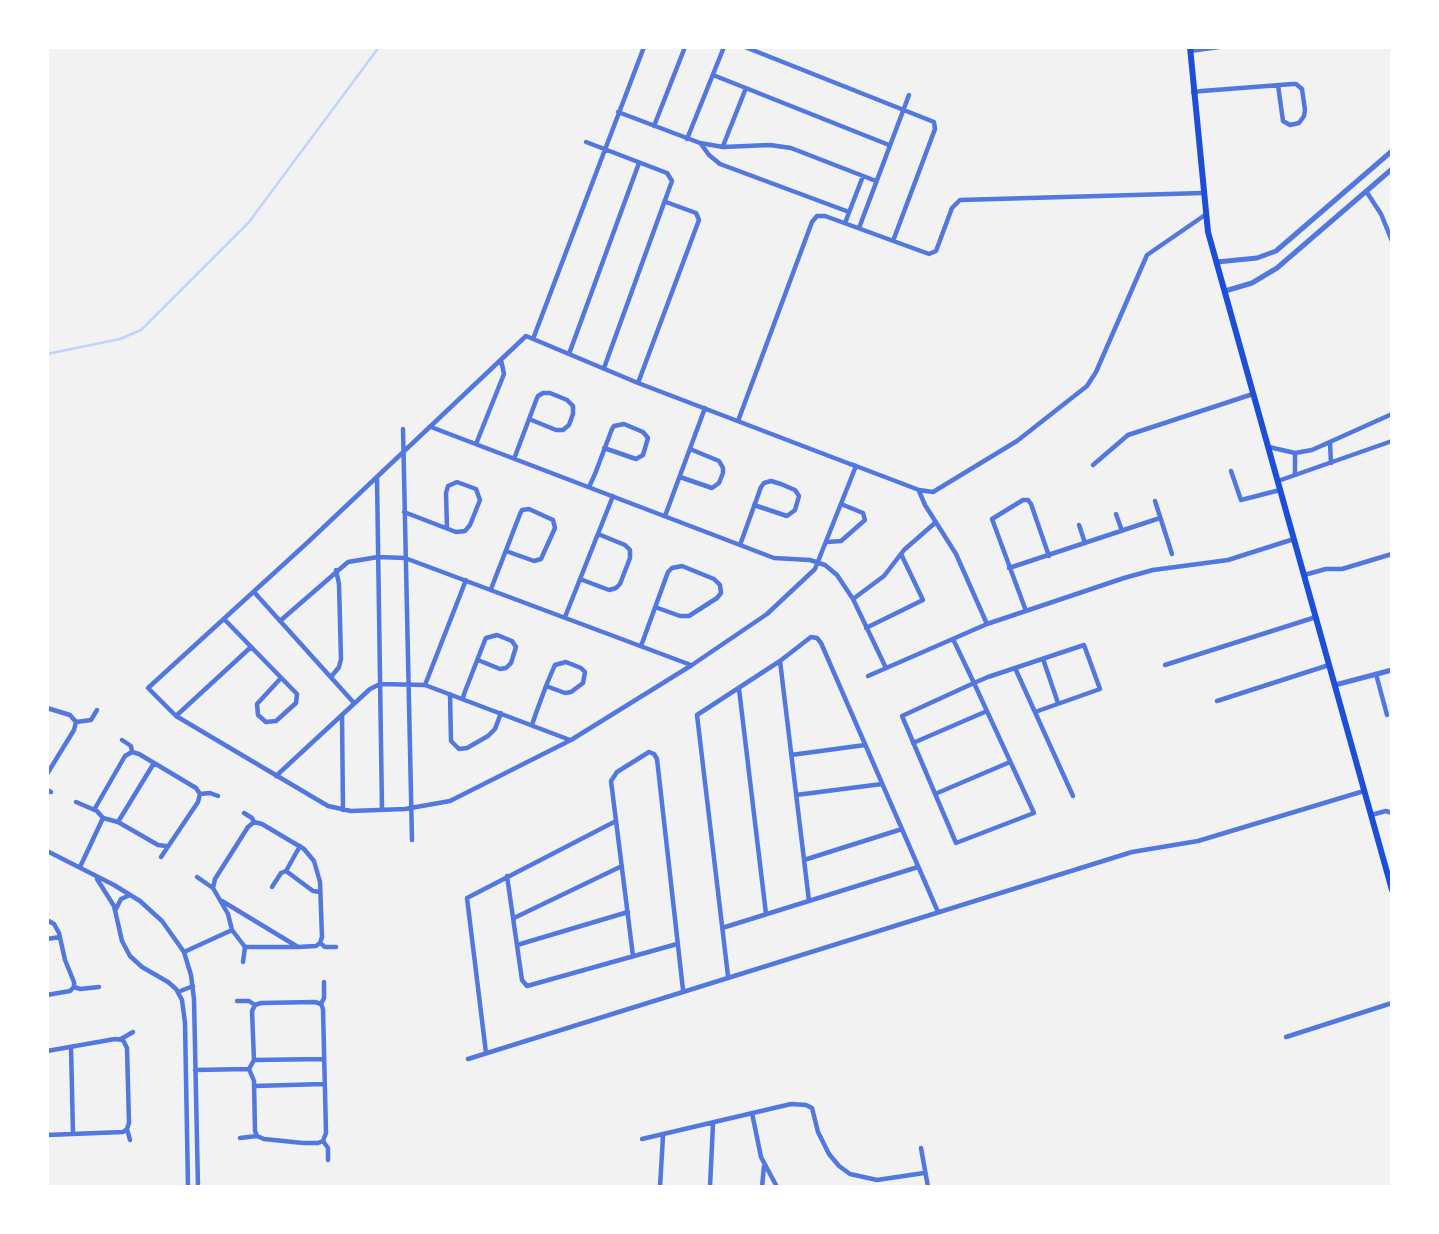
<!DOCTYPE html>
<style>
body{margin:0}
#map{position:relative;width:1439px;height:1234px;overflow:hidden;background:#f2f2f2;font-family:Karla,sans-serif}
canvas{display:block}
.frame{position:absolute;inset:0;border:49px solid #fff;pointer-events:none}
</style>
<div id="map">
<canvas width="1439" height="1234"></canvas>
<div class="frame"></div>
</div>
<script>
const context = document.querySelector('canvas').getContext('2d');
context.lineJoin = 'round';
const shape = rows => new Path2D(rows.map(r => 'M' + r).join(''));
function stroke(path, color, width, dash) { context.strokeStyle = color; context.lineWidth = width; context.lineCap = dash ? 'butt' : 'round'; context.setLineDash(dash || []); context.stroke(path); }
stroke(shape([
 [47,354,120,339,141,330,249,222,379,47]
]), '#bfd3fe', 2.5);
stroke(shape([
 [745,47,934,122,935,129,893,241],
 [1190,51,1219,47],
 [713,75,889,145],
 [1193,92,1202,91,1293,84,1296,84,1302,89,1305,110,1304,116,1299,123,1290,125,1283,121,1278,85],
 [618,112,700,143,723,147,770,145,791,148,876,181],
 [654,126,685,47],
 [687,139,724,47],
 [586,142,667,173,672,181,604,368],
 [701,144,709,155,720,164,849,212],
 [723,146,746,88],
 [1366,191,1381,214,1392,241],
 [845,223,863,176],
 [859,228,909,95],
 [533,339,644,47],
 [569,354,639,163],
 [638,383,699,220,696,213,666,202],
 [738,421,812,222,817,216,825,216,929,254,936,251,952,208,960,200,1203,193],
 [431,427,774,558,810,560,825,565,837,575,853,599,886,668],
 [403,429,412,840],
 [1330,443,1331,463],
 [476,444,504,374,501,360],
 [1269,447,1295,453,1312,450,1392,414],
 [1295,453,1295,474],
 [514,459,537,398,538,396,543,393,550,393,567,400,573,406,573,414,569,425,563,430,556,430,529,419],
 [1093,465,1128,435,1253,394],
 [856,466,815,569,767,614,692,665,571,740,450,801,405,809,351,811,328,806,176,716,148,688,307,543,526,336,638,383,850,464,856,466,919,490,933,492,1017,441,1087,386,1096,372,1147,255,1205,215],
 [1231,471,1241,500,1280,490],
 [680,477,712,488,719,483,723,473,723,468,719,461,690,449],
 [377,478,382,809],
 [1278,481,1392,441],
 [589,487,595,474,612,429,614,426,624,424,643,432,648,438,643,455,636,459,604,448],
 [919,491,925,505,956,554,987,624],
 [1155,501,1172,554],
 [404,512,456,532,465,531,470,525,480,500,476,489,457,482,448,486,446,493,447,528],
 [1116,514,1122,531],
 [665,516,705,408],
 [1079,525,1085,543],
 [827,542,841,541,865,520,863,513,841,504],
 [740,545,761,487,764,483,771,481,781,484,795,490,799,496,795,510,787,516,754,505],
 [1009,568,1160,518],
 [1304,575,1326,569,1342,569,1392,554],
 [580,579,609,590,616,588,620,584,630,558,630,550,625,545,598,534],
 [491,589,520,514,522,510,529,509,553,520,555,528,541,559,534,561,506,551],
 [254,592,354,703],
 [853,599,884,576,904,550,936,522],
 [1026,611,992,519,1023,500,1028,500,1031,504,1049,556],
 [565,617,613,496],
 [224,619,297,694,296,703,276,721,266,722,258,715,257,704,281,678],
 [280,621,348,562,378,557,405,558,691,665],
 [866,628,923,600,901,554],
 [953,639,974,683,1034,813,956,843,902,716,974,683,988,677,1084,645,1100,689,1035,712],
 [641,646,668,572,672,568,682,566,714,579,720,585,721,593,717,598,689,616,680,616,655,607],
 [1043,659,1058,703],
 [780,661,809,901],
 [1165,665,1316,617],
 [1015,668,1073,796],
 [1376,674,1387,715],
 [868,676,987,624,1124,578,1153,570,1228,560,1294,539],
 [331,677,339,667,341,659,339,584,336,570],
 [425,685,466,580],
 [739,689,766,914],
 [450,694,451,741,459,749,467,748,488,736,495,729,501,713],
 [463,699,464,694,485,640,486,638,497,635,512,641,516,647,511,663,506,668,500,669,478,660],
 [1217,701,1329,665],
 [47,708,70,715,76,722],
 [342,715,343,810],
 [176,716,251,647],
 [76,722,91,720,97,710],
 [532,725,536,713,546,686,554,667,555,665,566,662,581,668,585,672,583,683,571,692,565,693,546,686],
 [122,740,131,746,132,752,139,754,196,788,200,794],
 [913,743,987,711],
 [791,755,865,745],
 [47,774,74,730,76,722],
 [276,776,370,689,380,684,425,685,570,740],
 [47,790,51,792],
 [200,794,210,793,218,796],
 [935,794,1010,762],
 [796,795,882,784],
 [76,802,97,811,103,818,118,822,158,845,166,846],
 [94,810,125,756,132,752],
 [244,813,252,818,254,822,262,824,304,849,314,861,320,882,322,937,320,943],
 [1371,815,1386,811,1392,813],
 [118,822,154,763],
 [47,851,114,885,140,901,162,921,184,952,191,975,194,999,198,1187],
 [161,857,198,802,200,794],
 [804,860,902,829],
 [80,867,103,818],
 [286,871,313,891,320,892],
 [507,876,522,980,527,986,677,944],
 [197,877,213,888,228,914,232,930,245,947,298,947,316,946,320,943,325,947,336,947],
 [97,879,114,906,122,941,130,956,142,967,168,982,176,989,182,1000,185,1023,188,1187],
 [272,887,281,873,286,871,300,846],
 [213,888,215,879,248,827,254,822],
 [222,901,298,947],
 [116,909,121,899,130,895],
 [514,918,622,866],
 [47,920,54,924,59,933,65,960,74,982,74,987],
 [722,928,918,867],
 [47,939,60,937],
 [517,945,628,912],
 [184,952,232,930],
 [633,956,611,781,617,772,649,752,654,754,657,759,683,990],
 [243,962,245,947],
 [728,976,697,715,780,661,811,637,817,638,821,643,938,912],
 [324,982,324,998,321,1004,323,1009,326,1133,323,1141,328,1148,328,1160],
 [178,992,193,986],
 [47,995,70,991,74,987,80,989,99,987],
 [237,1001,249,1001,255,1005,261,1003,315,1002,321,1004],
 [1286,1037,1392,1003],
 [121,1039,133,1032],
 [71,1047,73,1134],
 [47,1051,115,1039,123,1040,127,1048,129,1123,127,1129,123,1132,47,1135],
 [486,1053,467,898,616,821],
 [468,1059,1132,852,1198,841,1364,791],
 [254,1060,324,1059],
 [249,1069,254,1081,255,1131,257,1136],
 [249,1069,254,1060,252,1011,255,1005],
 [195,1070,249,1069],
 [254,1086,324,1084],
 [752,1113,761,1157,777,1187],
 [127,1129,130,1140],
 [240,1138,257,1136,264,1139,303,1143,318,1143,323,1141],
 [642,1139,791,1104,806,1105,812,1108,818,1132,829,1154,839,1166,850,1174,877,1180,924,1173],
 [921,1148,928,1187],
 [660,1187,663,1136],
 [710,1187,713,1124],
 [762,1187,764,1166]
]), '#5277de', 4.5);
stroke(shape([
 [1217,262,1257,258,1276,251,1392,151],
 [1225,291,1252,283,1277,268,1392,169],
 [1335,685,1392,670]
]), '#5277de', 5);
stroke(shape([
 [1190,47,1208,232,1392,890]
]), '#1d4ed8', 6);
</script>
